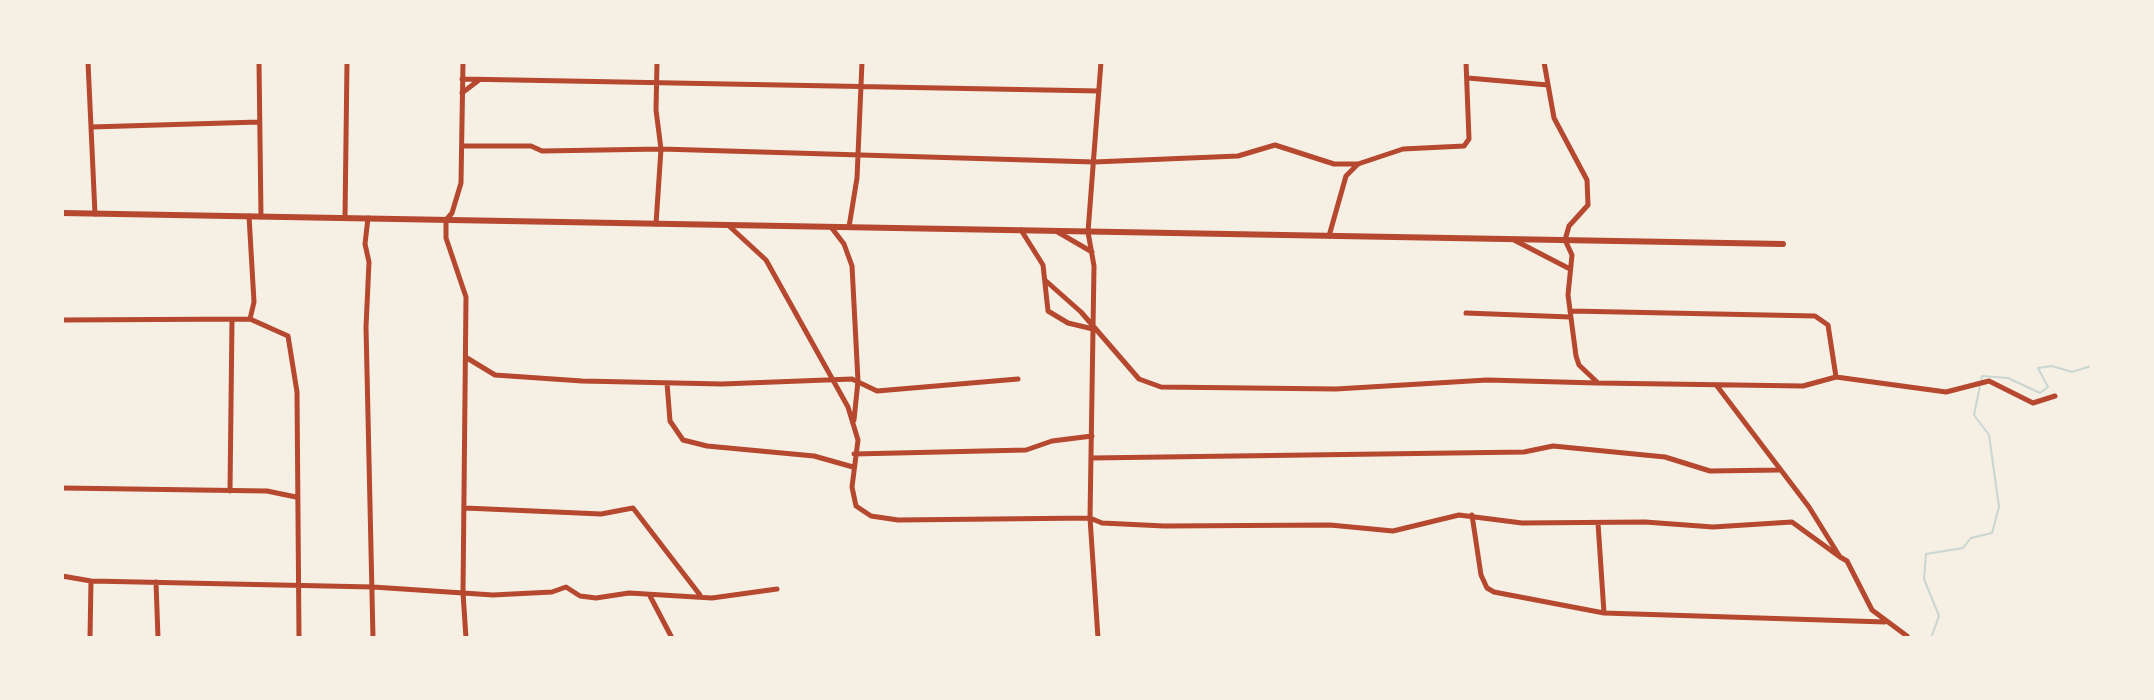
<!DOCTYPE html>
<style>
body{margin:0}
#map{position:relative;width:2154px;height:700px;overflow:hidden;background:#f6efe4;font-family:Overpass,sans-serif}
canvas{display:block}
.frame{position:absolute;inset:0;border:64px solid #f6efe4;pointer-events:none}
</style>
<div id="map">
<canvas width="2154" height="700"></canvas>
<div class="frame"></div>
</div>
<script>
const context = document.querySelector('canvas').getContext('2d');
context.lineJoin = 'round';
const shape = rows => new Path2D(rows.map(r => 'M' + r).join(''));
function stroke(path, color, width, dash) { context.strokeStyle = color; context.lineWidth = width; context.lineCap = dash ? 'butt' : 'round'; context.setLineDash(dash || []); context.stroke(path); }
stroke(shape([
 [1931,638,1939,616,1924,579,1926,554,1963,548,1971,538,1992,533,1999,507,1989,435,1974,415,1982,376,2008,378,2040,393,2048,387,2038,368,2052,366,2072,372,2091,366,2092,340]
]), '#c9d6d2', 2);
stroke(shape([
 [88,62,95,214],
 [259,62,261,217],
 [463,62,461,183,452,213,446,220,446,238,466,297,463,593,466,638],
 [1544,62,1554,118,1587,180,1588,205,1569,226,1565,240,1572,255,1568,295,1576,356,1579,365,1598,383,1803,386,1836,377,1946,392,1989,381,2033,403,2055,396],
 [1468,78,1548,85],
 [462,79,1099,91],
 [462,93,479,80],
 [91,127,259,122],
 [462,146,531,146,542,151,661,149,1094,162,1238,156,1275,145,1334,164,1358,164],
 [249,216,254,302,250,319],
 [345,218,347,62],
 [368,218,365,244,369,262,366,327,373,638],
 [656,224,661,149,656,110,657,62],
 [728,225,766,260,848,407,858,440,852,487,856,506,871,516,898,520,1090,518,1102,523,1164,526,1330,525,1393,531,1459,515,1522,523,1645,522,1713,527,1792,522,1840,557],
 [831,227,844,244,852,266,858,381,854,420],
 [849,227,857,178,862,62],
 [1021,230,1043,265,1048,311,1068,323,1093,329],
 [1056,231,1092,252],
 [1329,236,1346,176,1358,164,1403,149,1464,146,1469,139,1466,62],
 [1514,240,1568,268],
 [1046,281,1081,312,1139,379,1161,387,1336,389,1487,380,1597,383],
 [1570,311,1815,316,1828,325,1836,377],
 [1466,313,1570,317],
 [62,320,250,319,288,336,297,392,299,638],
 [467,358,495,375,582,381,722,384,852,379,877,391,1018,379],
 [667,383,670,421,683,440,707,446,814,456,853,467],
 [1717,386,1809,507,1840,557,1847,561,1872,610,1907,636],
 [854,454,1026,450,1052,441,1092,436],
 [1091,458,1524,452,1553,446,1665,457,1710,471,1779,470],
 [62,488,267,491,296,497],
 [230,491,232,320],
 [465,508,601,514,633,508,700,595],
 [1472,515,1481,575,1487,588,1494,592,1604,613,1885,622],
 [1598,523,1604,613],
 [62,576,91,581,373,587,493,595,552,592,566,587,580,596,596,598,629,593,712,598,777,589],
 [156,582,158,638],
 [650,596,672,638],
 [90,638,91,581],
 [1098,638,1090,518,1094,266,1088,232,1101,62]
]), '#b5482f', 5);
stroke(shape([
 [62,213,1783,244]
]), '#b5482f', 6);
</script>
